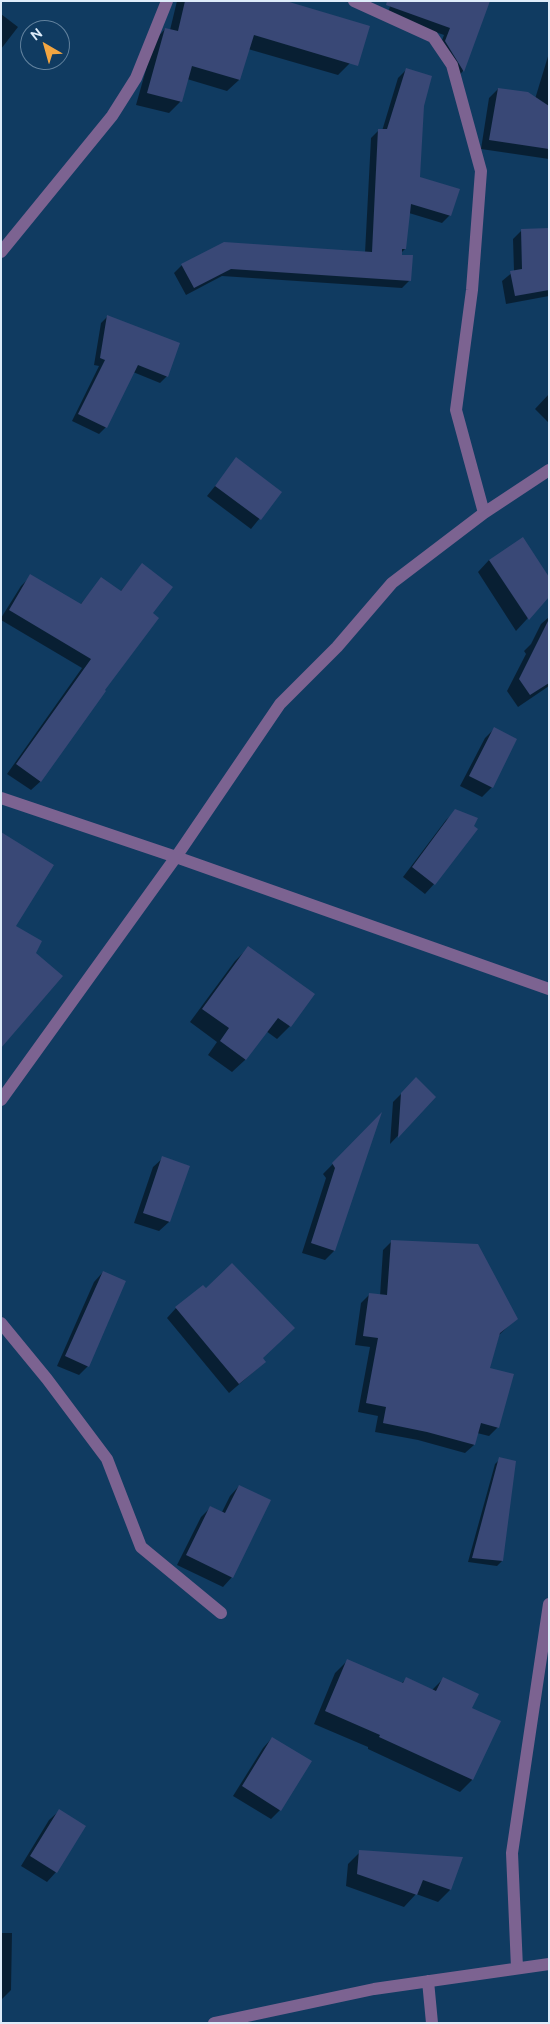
<!DOCTYPE html>
<style>
body{margin:0}
#map{position:relative;width:550px;height:2024px;overflow:hidden;background:#103b61;font-family:Ubuntu,sans-serif}
canvas{display:block}
.frame{position:absolute;inset:0;border:2px solid #deecfa;pointer-events:none}
.north{position:absolute;left:20px;top:20px;width:50px;height:50px;box-sizing:border-box;background:#103b61;border:1px solid #62829e;border-radius:50%;rotate:322deg;font-size:14px;font-weight:700;line-height:20px;text-align:center;color:#deecfa}
.north::after{content:'';display:block;margin:auto;width:18px;height:22px;background:#f2a541;clip-path:polygon(50% 0,100% 100%,50% 72%,0 100%)}
</style>
<div id="map">
<canvas width="550" height="2024"></canvas>
<div class="frame"></div>
<div class="north">N</div>
</div>
<script>
const context = document.querySelector('canvas').getContext('2d');
context.lineJoin = 'round';
function fill(path, color) { context.fillStyle = color; context.fill(path, 'evenodd'); }
const shape = rows => new Path2D(rows.map(r => 'M' + r).join(''));
function stroke(path, color, width, dash) { context.strokeStyle = color; context.lineWidth = width; context.lineCap = dash ? 'butt' : 'round'; context.setLineDash(dash || []); context.stroke(path); }
fill(shape([
 [177,1,282,1,350,63,338,75,248,49,239,80,227,91,187,79,180,102,169,113,136,105,154,41,165,29,170,30],
 [392,1,489,1,463,71,457,78,439,48,444,35,387,15],
 [1,14,18,27,1,49],
 [549,53,549,159,481,149,489,98,498,89,535,99],
 [406,70,422,105,419,177,450,215,442,223,409,213,405,249,401,253,410,280,402,288,222,276,186,295,174,273,182,265,365,253,371,138,379,130,382,131,398,78],
 [522,230,549,230,549,296,506,304,502,281,514,271,513,239],
 [107,317,167,376,160,383,133,372,106,427,99,434,72,421,99,366,94,365,101,323],
 [549,394,549,423,535,409],
 [237,459,281,492,251,529,207,496],
 [489,560,549,595,516,631,478,572],
 [142,565,151,614,103,690,41,781,31,790,7,774,82,668,1,620,1,618,21,586,31,576,80,605,101,579,120,592],
 [549,617,549,686,518,707,507,691,526,654,524,651,531,644,541,624],
 [494,729,492,787,482,797,460,786,485,738],
 [456,811,434,884,425,894,403,877,446,820],
 [248,948,313,994,290,1026,277,1039,266,1031,245,1060,232,1072,208,1055,217,1042,190,1022,235,961],
 [416,1079,435,1097,390,1144,393,1102],
 [379,1117,334,1251,325,1260,302,1253,326,1178,323,1174],
 [163,1158,169,1222,159,1231,134,1223,153,1167],
 [392,1241,516,1319,499,1335,489,1369,498,1427,489,1436,477,1433,474,1445,465,1453,418,1440,375,1432,378,1416,358,1412,370,1347,355,1345,361,1303,369,1295,380,1296,383,1250],
 [103,1272,88,1366,79,1375,57,1366,94,1282],
 [176,1308,265,1362,229,1393,167,1318],
 [500,1459,502,1561,497,1566,468,1562,495,1464],
 [239,1486,232,1577,223,1587,177,1565,201,1517,211,1507,222,1512,230,1496],
 [347,1661,401,1684,407,1678,432,1690,443,1679,470,1708,499,1722,472,1780,460,1792,368,1749,368,1747,314,1724,335,1673],
 [272,1738,280,1810,271,1819,233,1796,263,1748],
 [59,1811,56,1872,47,1882,21,1866,49,1820],
 [360,1852,462,1858,450,1890,438,1902,416,1894,404,1907,346,1886,348,1864],
 [1,1933,12,1933,11,1990,1,2000]
]), '#0007');
fill(shape([
 [185,1,286,1,370,26,358,66,254,35,240,80,192,66,182,102,147,93,165,28,178,31],
 [387,1,490,1,464,72,445,41,450,28,386,5],
 [406,68,432,76,424,106,420,177,460,189,451,216,411,204,406,249,402,249,402,255,413,255,411,281,231,269,194,288,181,264,224,242,372,252,378,129,387,129],
 [498,88,528,92,549,106,549,149,489,140],
 [549,228,549,290,515,296,510,271,522,269,521,229],
 [107,315,180,343,168,377,138,365,107,428,78,414,105,360,100,358],
 [236,457,282,492,261,520,215,486],
 [523,537,549,577,549,597,529,620,489,560],
 [142,563,173,587,153,613,159,618,105,690,106,691,41,782,16,764,91,659,9,610,30,574,81,604,101,577,121,591],
 [549,619,549,683,530,695,519,679],
 [494,727,517,739,493,788,469,776],
 [455,809,478,818,474,826,478,829,435,885,412,867],
 [1,832,54,865,16,926,42,941,36,953,63,976,1,1048],
 [248,946,315,994,291,1027,278,1018,246,1060,220,1041,229,1028,202,1009],
 [416,1077,436,1097,398,1138,401,1093],
 [382,1112,335,1251,311,1243,335,1168,332,1163],
 [162,1156,190,1166,170,1222,143,1213],
 [391,1240,478,1244,518,1319,500,1333,490,1368,514,1374,499,1428,481,1423,475,1445,427,1432,383,1423,386,1407,366,1403,378,1338,363,1336,369,1293,387,1295],
 [232,1263,295,1328,263,1358,266,1362,239,1384,175,1307,203,1285,206,1288],
 [103,1271,126,1281,89,1367,65,1356],
 [499,1457,516,1461,503,1561,472,1558],
 [239,1485,271,1500,233,1578,186,1555,210,1506,225,1513],
 [347,1659,403,1683,406,1677,436,1691,443,1677,479,1694,472,1708,501,1721,473,1780,379,1737,380,1735,325,1711],
 [272,1737,312,1761,281,1811,242,1786],
 [59,1809,86,1826,57,1873,30,1856],
 [359,1850,432,1855,463,1857,451,1890,423,1880,417,1895,357,1874]
]), '#394876');
stroke(shape([
 [354,1,433,37,452,65,481,171,472,290,456,410,484,513],
 [1,252,112,116,136,78,167,1],
 [1,798,176,857,549,989],
 [1,1100,176,857,280,704,337,647,392,583,484,513,549,470],
 [1,1323,47,1379,107,1459,141,1547,221,1613],
 [517,1968,512,1853,549,1604],
 [428,1981,432,2023],
 [214,2023,374,1989,549,1964]
]), '#7c6391', 12);
</script>
